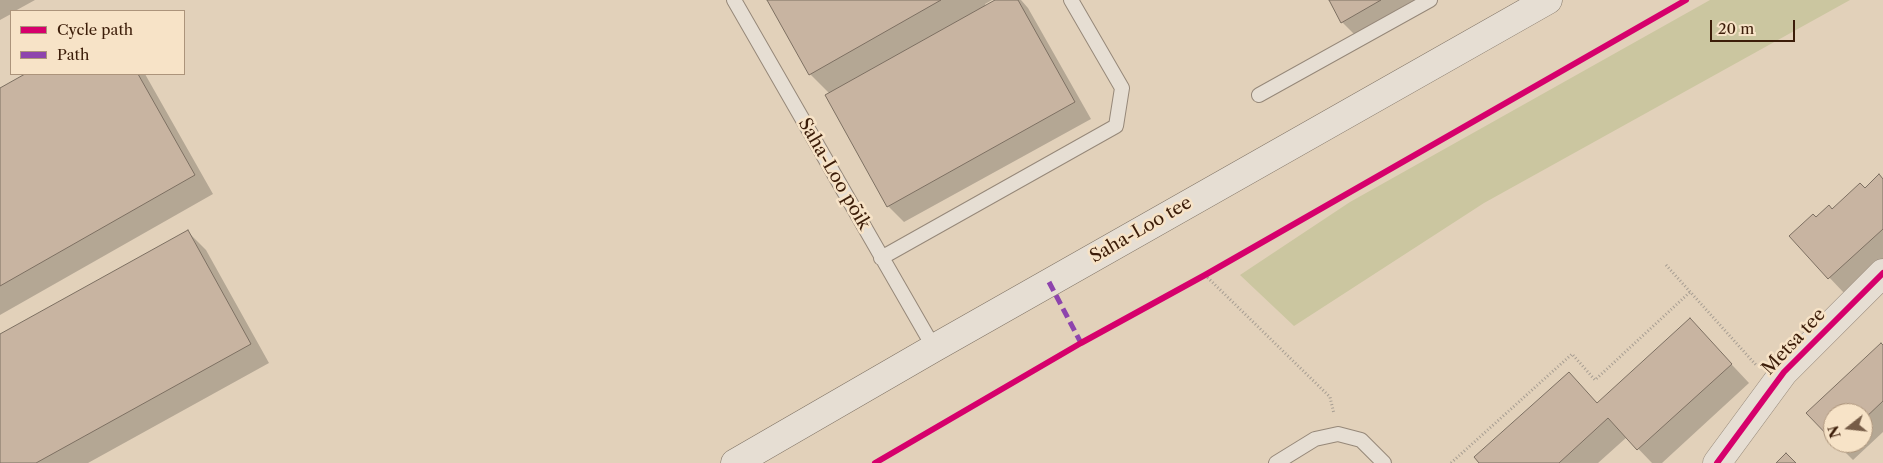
<!DOCTYPE html>
<meta charset="utf-8">
<style>
body{margin:0}
#map{position:relative;width:1883px;height:463px;overflow:hidden;background:#e2d1ba;font-family:"Libre Caslon Text",serif}
canvas{display:block}
.legend{position:absolute;left:10px;top:10px;width:175px;height:65px;box-sizing:border-box;background:#f7e3c7;border:1px solid #ac947b;margin:0;padding:6px 9px;list-style:none;font-size:15px;color:#3c1d09}
.legend li{display:flex;align-items:center;gap:10px;height:25px}
.legend b{width:25px;border:1px solid #ac947b}
.north{position:absolute;left:1823px;top:403px;width:50px;height:50px;box-sizing:border-box;background:#f7e3c7;border:1px solid #ac947b;border-radius:50%;rotate:254deg;font-size:14px;font-weight:700;line-height:20px;text-align:center;color:#3c1d09}
.north::after{content:'';display:block;margin:auto;width:18px;height:22px;background:#765c47;clip-path:polygon(50% 0,100% 100%,50% 72%,0 100%)}
.scale{position:absolute;left:1710px;top:20px;width:85px;height:22px;box-sizing:border-box;border:2px solid #3c1d09;border-top:0;padding-left:6px;font-size:15px;line-height:18px;white-space:nowrap;color:#3c1d09;-webkit-text-stroke:4px #f7e3c7;paint-order:stroke}
</style>
<div id="map">
<canvas width="1883" height="463"></canvas>
<ul class="legend">
<li><b style="height:6px;background:#d6006c"></b>Cycle path</li>
<li><b style="height:6px;background:#8e44ad"></b>Path</li>
</ul>
<div class="north">N</div>
<div class="scale">20 m</div>
</div>
<script>
const context = document.querySelector('canvas').getContext('2d');
context.lineJoin = 'round';
function fill(path, color) { context.fillStyle = color; context.fill(path, 'evenodd'); }
const shape = rows => new Path2D(rows.map(r => 'M' + r).join(''));
function stroke(path, color, width, dash) { context.strokeStyle = color; context.lineWidth = width; context.lineCap = dash ? 'butt' : 'round'; context.setLineDash(dash || []); context.stroke(path); }
function drawText(font, color, halo, rows, align = 'center') {
  context.font = font + ' "Libre Caslon Text",serif'; context.lineWidth = 5; context.setLineDash([]); context.textBaseline = 'middle'; context.strokeStyle = halo; context.fillStyle = color; for (const [text, x, y, turn = 0] of rows) {
    context.save(); context.translate(x, y); context.rotate((+turn || 0) * Math.PI / 180); context.textAlign = isNaN(turn) ? turn : align; if (halo) context.strokeText(text, 0, 0); context.fillText(text, 0, 0); context.restore();
  }
}
fill(shape([
 [1710,0,1850,0,1484,203,1294,326,1240,275,1350,202]
]), '#cbc6a0');
fill(shape([
 [0,0,35,0,15,11,11,11,11,14,0,20],
 [768,0,992,0,985,4,986,6,997,0,1021,0,1028,8,1091,119,904,222,888,206,826,95,829,93,810,74],
 [1330,0,1424,0,1358,38,1342,22],
 [27,74,145,74,213,194,0,315,0,89],
 [1883,180,1883,260,1845,294,1790,236,1816,218],
 [187,231,206,250,269,363,88,463,0,463,0,336],
 [1690,320,1749,383,1662,463,1652,463,1627,437,1598,463,1480,463,1568,373,1598,404],
 [1883,347,1883,432,1853,460,1836,443,1863,443,1863,413,1833,413,1833,440,1808,413]
]), '#0003');
const building = shape([
 [767,0,941,0,809,75,767,0],
 [995,0,1018,0,1075,102,887,207,825,95,995,0],
 [1329,0,1381,0,1341,23,1329,0],
 [25,74,138,74,195,175,0,286,0,88,25,74],
 [1879,174,1883,179,1883,229,1828,279,1789,236,1813,214,1816,217,1829,205,1832,209,1860,183,1865,188,1879,174],
 [188,230,251,344,36,463,0,463,0,334,188,230],
 [1690,318,1732,364,1637,450,1608,418,1559,463,1479,463,1474,457,1569,372,1597,403,1690,318],
 [1881,343,1883,345,1883,401,1863,420,1863,413,1833,413,1833,441,1806,413,1881,343],
 [1786,453,1796,463,1776,463,1786,453]
]);
fill(building, '#c8b4a1');
stroke(building, '#7d7062', 1);
const service = shape([
 [734,0,934,348],
 [1259,95,1430,0],
 [881,258,1116,126,1122,88,1071,0],
 [1276,463,1315,439,1338,434,1361,440,1384,463]
]);
const minor = shape([
 [1717,463,1784,372,1883,273]
]);
const secondary = shape([
 [735,463,934,348,1548,0]
]);
stroke(service, '#968879', 16);
stroke(minor, '#968879', 29);
stroke(secondary, '#7d7062', 29);
stroke(shape([
 [1666,265,1756,365],
 [1205,275,1330,397,1334,414],
 [1451,463,1572,354,1595,380,1690,292]
]), '#a69d92', 3, [1, 2.5]);
stroke(service, '#e6ded3', 14);
stroke(minor, '#e6ded3', 28);
stroke(secondary, '#e6ded3', 28);
stroke(shape([
 [1049,282,1081,343]
]), '#8e44ad', 5, [10, 5]);
stroke(shape([
 [875,463,1081,343,1205,275,1686,0],
 [1717,463,1784,372,1883,273]
]), '#d6006c', 6);
drawText('18px', '#3c1d09', '#f7e3c7', [
 ["Saha-Loo põik",834,174,60],
 ["Saha-Loo tee",1141,230,-30],
 ["Metsa tee",1794,342,-47]
]);
</script>
